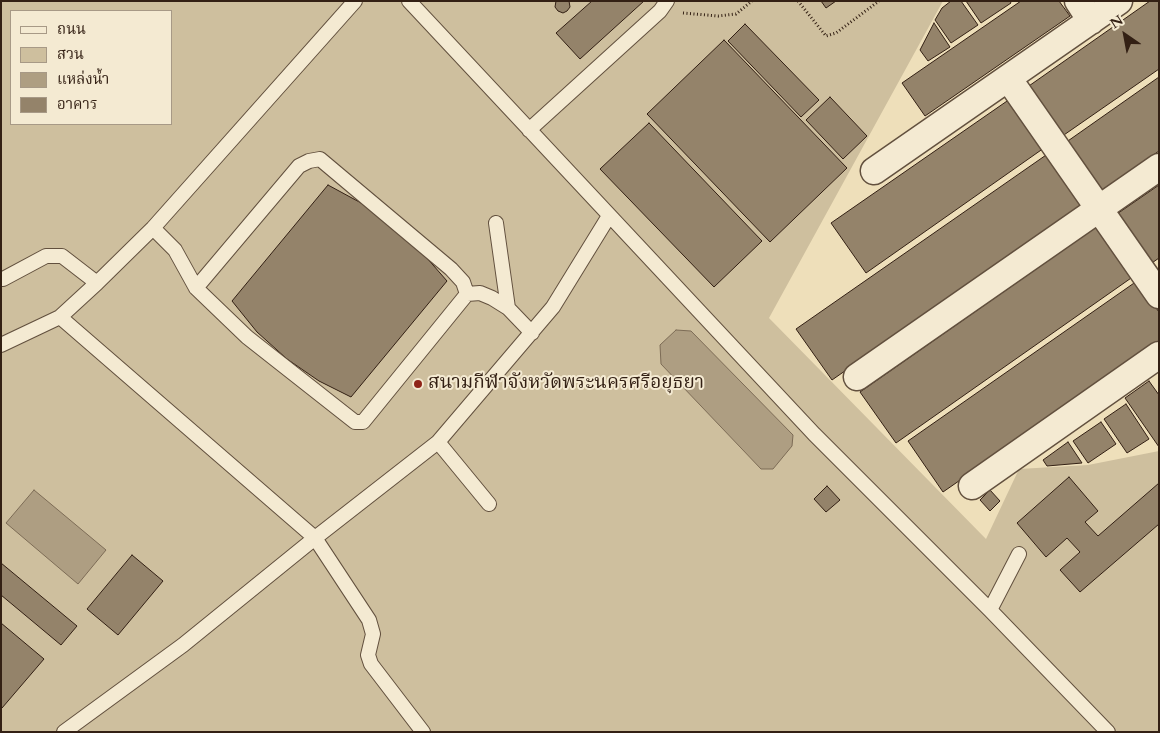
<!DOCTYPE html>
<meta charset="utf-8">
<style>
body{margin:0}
#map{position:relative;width:1160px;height:733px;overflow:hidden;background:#eedfba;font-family:Cardo,"Noto Serif Thai",serif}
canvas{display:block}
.frame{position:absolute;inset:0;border:2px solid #332014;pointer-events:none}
.legend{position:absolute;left:10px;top:10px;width:162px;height:115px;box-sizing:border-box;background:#f4ead2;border:1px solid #a79986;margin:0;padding:6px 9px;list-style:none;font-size:15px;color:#332014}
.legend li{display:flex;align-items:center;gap:10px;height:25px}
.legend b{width:25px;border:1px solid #a79986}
.north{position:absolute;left:1100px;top:10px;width:50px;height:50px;-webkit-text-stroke:4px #f4ead2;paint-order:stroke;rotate:327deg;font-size:14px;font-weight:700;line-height:20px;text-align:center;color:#332014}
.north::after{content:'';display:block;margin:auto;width:18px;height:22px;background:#332014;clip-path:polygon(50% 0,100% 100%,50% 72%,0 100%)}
</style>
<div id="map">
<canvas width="1160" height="733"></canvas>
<div class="frame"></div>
<ul class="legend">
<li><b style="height:6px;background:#f4ead2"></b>ถนน</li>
<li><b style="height:14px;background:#cebf9e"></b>สวน</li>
<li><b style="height:14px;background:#ae9e82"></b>แหล่งน้ำ</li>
<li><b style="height:14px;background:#94836a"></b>อาคาร</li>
</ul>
<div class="north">N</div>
</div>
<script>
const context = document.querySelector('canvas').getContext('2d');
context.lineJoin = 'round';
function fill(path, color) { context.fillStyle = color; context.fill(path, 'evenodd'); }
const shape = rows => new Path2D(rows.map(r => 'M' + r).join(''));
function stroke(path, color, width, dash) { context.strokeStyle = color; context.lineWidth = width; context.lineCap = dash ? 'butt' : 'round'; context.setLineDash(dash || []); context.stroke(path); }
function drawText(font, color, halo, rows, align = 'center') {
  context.font = font + ' Cardo,"Noto Serif Thai",serif'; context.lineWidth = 4; context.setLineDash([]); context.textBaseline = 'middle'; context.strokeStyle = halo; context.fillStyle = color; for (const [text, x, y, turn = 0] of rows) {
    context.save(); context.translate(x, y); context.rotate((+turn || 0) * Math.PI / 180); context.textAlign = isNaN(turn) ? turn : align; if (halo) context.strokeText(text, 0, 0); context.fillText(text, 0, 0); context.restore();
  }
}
fill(shape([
 [1,1,943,1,769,318,986,539,1019,469,1088,465,1159,451,1159,732,1,732],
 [11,11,171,11,171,124,11,124]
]), '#cebf9e');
const water = shape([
 [676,330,691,331,793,435,792,446,773,469,761,469,661,364,660,345,676,330],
 [34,490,106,550,78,584,6,523,34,490]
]);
fill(water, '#ae9e82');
stroke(water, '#7d6c56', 1);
const building = shape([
 [556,1,569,1,570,7,567,11,563,13,558,11,555,7,556,1],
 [592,1,644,1,580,59,556,33,592,1],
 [821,1,836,1,826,8,821,1],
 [951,1,961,1,978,25,951,43,935,20,942,8,951,1],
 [966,1,1010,1,1011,3,981,23,966,1],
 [1021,1,1059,1,1070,16,925,116,902,83,1021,1],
 [1150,1,1159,1,1159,69,1061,137,1026,88,1150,1],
 [934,23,950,47,928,61,920,50,934,23],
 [745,24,819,100,801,117,728,41,745,24],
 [724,40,847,168,770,242,647,114,724,40],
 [1159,77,1159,151,1099,192,1065,143,1159,77],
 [830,97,867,136,843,159,806,120,830,97],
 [1010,99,1044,148,866,273,831,223,1010,99],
 [649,123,762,241,714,287,600,169,649,123],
 [1049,153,1083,204,832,380,796,329,1049,153],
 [328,185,363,204,396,228,426,257,447,281,351,397,319,381,287,359,257,332,232,301,328,185],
 [1159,185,1159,258,1149,265,1114,216,1159,185],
 [1099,225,1134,276,896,443,860,392,1099,225],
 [1137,281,1159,312,1159,342,943,492,908,441,1137,281],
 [1149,381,1159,395,1159,447,1125,398,1149,381],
 [1126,404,1149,439,1127,453,1104,419,1126,404],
 [1101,422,1116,444,1088,463,1073,441,1101,422],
 [1068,442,1082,463,1047,466,1043,460,1068,442],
 [1069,477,1098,511,1085,522,1098,536,1159,483,1159,524,1080,592,1060,570,1080,552,1067,538,1046,557,1017,523,1069,477],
 [827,486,840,500,826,512,814,499,827,486],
 [990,490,1000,501,990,511,980,500,990,490],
 [132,555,163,581,118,635,87,609,132,555],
 [1,563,77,626,61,645,1,595,1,563],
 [1,623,44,659,2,708,1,708,1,623]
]);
fill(building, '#94836a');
stroke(building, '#332014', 1);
const service = shape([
 [409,1,814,434,990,610,1108,732],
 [529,130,660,11,667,1],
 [496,223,508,308,532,333],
 [153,228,175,250,196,288,247,337,355,422,363,422,467,294],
 [1,279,3,279,46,256,62,256,97,283],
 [196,288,299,166,309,161,320,159,451,269,463,282,467,294,480,293,492,298,508,308],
 [60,317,315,538,369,620,373,634,368,655,371,664,423,732],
 [1,345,60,317,97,283,153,228,355,1],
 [438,442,489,504],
 [990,610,1019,554],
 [64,732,183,645,315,538,438,442,553,307,609,216]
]);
const minor = shape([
 [1078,1,1091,21],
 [1008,78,1159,295],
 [874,171,1119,1],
 [857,377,1159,167],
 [972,486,1159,355]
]);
stroke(service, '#62503e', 16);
stroke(minor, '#62503e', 29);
stroke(shape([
 [798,1,826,36,836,33,879,1],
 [683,13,718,16,736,14,752,1]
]), '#332014', 3, [1, 2.5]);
stroke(service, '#f4ead2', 14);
stroke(minor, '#f4ead2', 26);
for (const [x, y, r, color] of [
 [418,384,5,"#8f2418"]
]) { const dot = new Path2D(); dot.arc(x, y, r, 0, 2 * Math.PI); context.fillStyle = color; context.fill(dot); stroke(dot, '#f4ead2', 2); }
drawText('19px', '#332014', '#f4ead2', [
 ["สนามกีฬาจังหวัดพระนครศรีอยุธยา",428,384]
], 'left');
</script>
